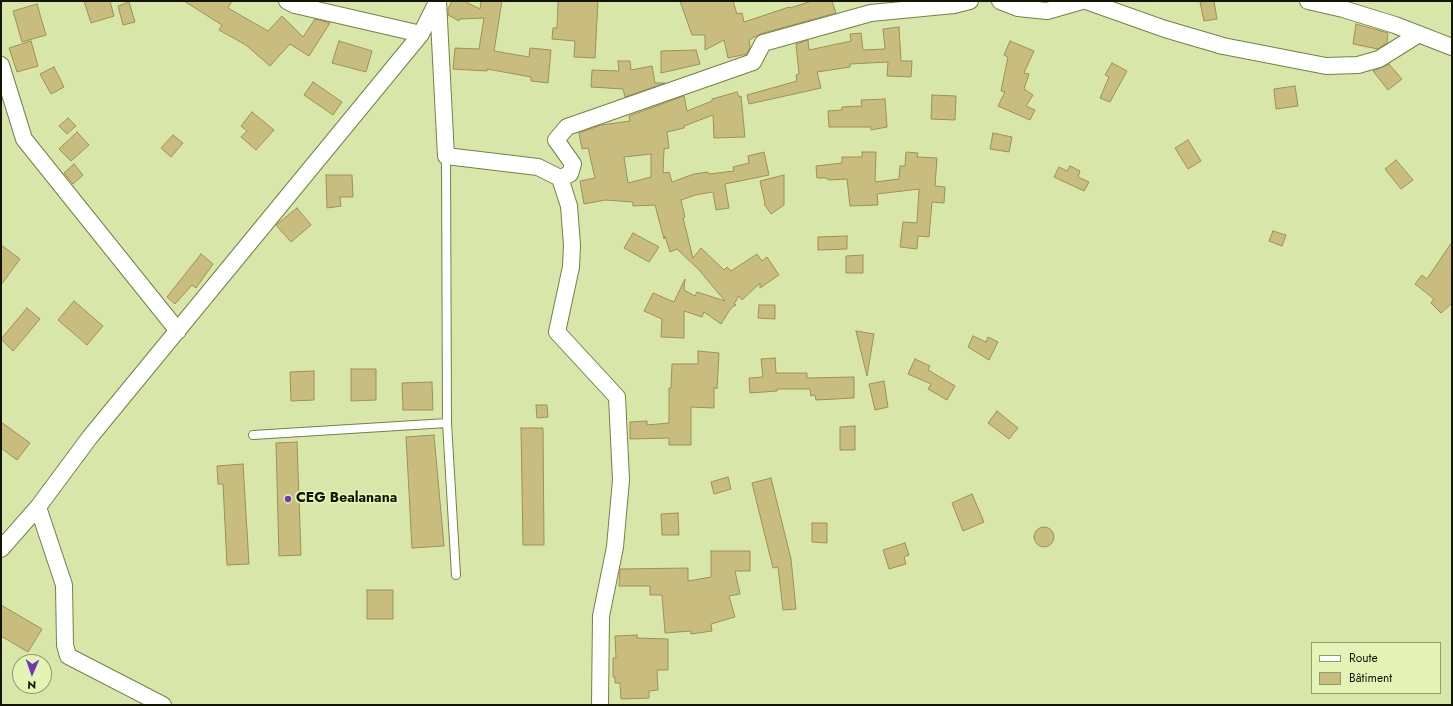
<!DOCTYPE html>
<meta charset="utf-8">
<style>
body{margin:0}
#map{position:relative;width:1453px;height:706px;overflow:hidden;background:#d8e7a9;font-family:Jost,sans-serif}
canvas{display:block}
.frame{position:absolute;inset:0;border:2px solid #111501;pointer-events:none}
.legend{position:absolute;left:1311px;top:642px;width:130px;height:52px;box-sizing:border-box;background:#e5f4b6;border:1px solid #909b6e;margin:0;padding:5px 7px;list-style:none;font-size:12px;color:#111501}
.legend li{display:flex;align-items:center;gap:8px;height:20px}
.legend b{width:20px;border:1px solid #909b6e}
.north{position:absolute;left:12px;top:654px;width:40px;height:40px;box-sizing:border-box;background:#e5f4b6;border:1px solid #909b6e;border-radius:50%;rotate:182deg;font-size:11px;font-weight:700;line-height:16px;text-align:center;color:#111501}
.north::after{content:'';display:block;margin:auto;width:14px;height:18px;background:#6e3bb2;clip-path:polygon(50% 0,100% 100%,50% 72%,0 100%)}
</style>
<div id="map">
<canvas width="1453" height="706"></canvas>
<div class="frame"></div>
<ul class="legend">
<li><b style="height:5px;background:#fff"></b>Route</li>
<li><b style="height:11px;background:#c8bd7e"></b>Bâtiment</li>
</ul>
<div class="north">N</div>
</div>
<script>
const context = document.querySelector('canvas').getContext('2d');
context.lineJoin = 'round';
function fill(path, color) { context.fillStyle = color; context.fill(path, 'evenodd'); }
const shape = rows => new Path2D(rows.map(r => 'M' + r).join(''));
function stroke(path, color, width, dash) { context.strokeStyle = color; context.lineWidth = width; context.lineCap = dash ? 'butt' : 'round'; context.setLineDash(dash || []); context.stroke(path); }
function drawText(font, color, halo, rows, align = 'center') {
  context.font = font + ' Jost,sans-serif'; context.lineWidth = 3.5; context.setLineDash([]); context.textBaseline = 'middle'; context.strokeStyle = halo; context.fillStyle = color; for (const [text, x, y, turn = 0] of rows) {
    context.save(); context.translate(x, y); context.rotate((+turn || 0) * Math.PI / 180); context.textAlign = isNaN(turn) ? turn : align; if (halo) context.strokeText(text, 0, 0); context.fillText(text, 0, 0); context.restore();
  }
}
const building = shape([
 [84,1,110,1,114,16,91,23,84,1],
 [184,1,232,1,228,8,268,31,282,16,303,37,315,19,330,23,309,56,290,44,270,66,246,45,219,30,222,25,184,1],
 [452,1,464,1,480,9,481,1,502,1,494,51,529,57,530,48,551,50,548,83,531,81,531,77,487,69,487,71,453,69,455,48,479,49,484,18,460,19,459,21,448,15,448,9,452,1],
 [563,1,598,1,595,58,574,57,575,41,552,39,553,28,557,28,558,2,563,1],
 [680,1,733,1,737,14,742,13,744,22,789,7,790,8,812,1,832,1,836,13,760,34,749,40,750,47,747,54,728,58,724,40,705,50,705,35,692,35,680,1],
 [1214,1,1217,19,1204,21,1200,2,1214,1],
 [129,2,135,22,123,25,118,6,129,2],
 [37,4,46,35,22,42,13,11,37,4],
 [1356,24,1388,33,1387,43,1378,49,1353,44,1356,24],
 [899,27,901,61,912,61,911,77,887,76,888,62,850,64,850,67,817,72,821,88,749,104,747,95,797,81,796,75,799,74,796,44,808,40,809,50,851,41,850,34,861,33,863,50,885,49,883,29,899,27],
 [31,41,38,66,17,72,9,48,31,41],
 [339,41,372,51,366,72,332,63,339,41],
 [1010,41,1034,51,1024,73,1029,74,1024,89,1033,95,1026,106,1035,110,1030,120,998,106,1005,92,1001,91,1008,57,1004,55,1010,41],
 [696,50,700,64,661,73,661,51,696,50],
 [618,61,630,61,631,70,652,66,655,83,665,83,625,97,623,89,591,87,592,70,619,71,618,61],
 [1112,63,1127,71,1110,102,1100,98,1109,77,1105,75,1112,63],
 [1389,64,1402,79,1388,90,1373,71,1389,64],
 [54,67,64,87,51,94,40,74,54,67],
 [313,82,342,102,333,115,304,95,313,82],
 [1295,86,1298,106,1276,109,1274,89,1295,86],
 [737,92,739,97,741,96,745,137,714,138,713,115,684,126,684,128,667,132,669,148,664,149,663,173,669,172,672,182,694,174,708,172,709,174,734,171,733,167,749,163,748,156,764,152,769,175,725,184,729,208,716,210,713,192,695,195,681,200,685,217,683,218,693,258,701,248,724,270,727,267,731,271,757,254,762,261,767,257,779,275,760,288,760,283,742,300,739,296,734,304,736,305,731,308,721,324,704,312,702,317,684,311,684,338,661,337,662,319,644,311,653,293,674,302,685,279,684,290,695,296,697,292,725,301,699,270,677,249,670,252,665,236,664,239,655,205,633,206,633,202,605,200,584,204,580,181,595,178,588,148,582,149,579,133,601,125,630,121,629,116,684,96,687,111,712,101,712,99,737,92],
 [651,154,651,177,628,183,624,157,651,154],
 [932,95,956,96,955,120,931,119,932,95],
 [885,99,887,127,871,130,871,127,829,127,828,111,842,110,842,107,862,106,861,100,885,99],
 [252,112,274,130,256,150,241,137,247,131,241,126,252,112],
 [68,118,76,126,67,134,59,126,68,118],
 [77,132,89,145,71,161,59,149,77,132],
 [993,133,1012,137,1009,152,990,149,993,133],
 [173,135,183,143,171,157,161,148,173,135],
 [1188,140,1201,161,1188,169,1175,148,1188,140],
 [862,152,876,152,875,182,899,179,900,166,905,166,906,152,918,153,917,157,937,158,935,186,945,187,944,203,932,202,929,237,918,236,917,249,900,247,903,222,917,223,919,189,877,194,878,205,850,206,847,179,828,180,827,178,817,178,816,166,842,163,842,157,862,157,862,152],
 [1396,160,1413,180,1401,189,1385,169,1396,160],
 [74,164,83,175,73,184,64,173,74,164],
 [1070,166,1080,171,1078,177,1089,182,1084,191,1054,177,1059,167,1067,171,1070,166],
 [326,175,352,175,353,197,340,197,341,206,327,208,326,175],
 [784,175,784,205,771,214,764,204,765,203,760,181,784,175],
 [297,208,311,225,291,242,276,225,297,208],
 [1273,231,1286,235,1282,246,1269,241,1273,231],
 [633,233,659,247,649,262,624,248,633,233],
 [847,236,847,249,818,250,818,237,847,236],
 [1452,242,1452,303,1441,313,1431,303,1434,299,1415,284,1422,275,1427,279,1452,242],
 [1,245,20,259,1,285,1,245],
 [201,254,213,264,196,288,192,285,175,304,167,297,201,254],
 [863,255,863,273,846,273,846,256,863,255],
 [74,301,103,326,87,345,58,320,74,301],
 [759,305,775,305,775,319,758,318,759,305],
 [27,308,40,319,13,351,1,339,27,308],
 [856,331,874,334,867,376,856,331],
 [973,336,986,342,988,337,998,342,989,360,968,347,973,336],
 [698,351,719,353,717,389,714,387,714,408,691,407,691,445,669,445,669,438,630,439,630,422,647,421,647,425,669,423,669,388,671,388,672,364,698,364,698,351],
 [775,358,776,373,807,373,807,378,854,377,854,398,816,400,815,395,811,396,810,389,777,389,777,391,750,393,749,378,763,377,761,359,775,358],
 [915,359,930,366,928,370,955,386,947,400,928,389,931,384,908,374,915,359],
 [351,369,376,369,376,400,351,401,351,369],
 [314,371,314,400,291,401,290,372,314,371],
 [884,381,888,407,875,410,869,384,884,381],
 [432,382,433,410,403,410,402,383,432,382],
 [536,405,547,405,548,417,537,418,536,405],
 [997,411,1018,428,1009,439,988,423,997,411],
 [1,422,30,443,17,460,1,448,1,422],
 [855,426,855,450,840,450,840,427,855,426],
 [521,428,543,428,544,545,523,545,521,428],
 [434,435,444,546,412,548,406,437,434,435],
 [297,442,301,555,279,556,276,443,297,442],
 [243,464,249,564,227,565,223,484,218,484,217,466,243,464],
 [728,477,731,489,714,494,711,482,728,477],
 [771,478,791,559,796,609,783,610,778,567,773,568,752,483,771,478],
 [972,494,984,522,963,531,952,503,972,494],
 [678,513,679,535,662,535,661,514,678,513],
 [812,523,827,523,827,543,812,542,812,523],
 '1034 537a10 10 0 1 1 20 0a10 10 0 1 1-20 0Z',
 [905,543,909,555,904,557,906,564,889,569,883,550,905,543],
 [711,551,750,551,750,571,735,571,740,594,729,596,735,617,711,624,712,631,691,634,691,631,665,633,662,595,650,595,650,586,619,586,620,569,688,568,688,581,711,577,711,551],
 [367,590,393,590,393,619,367,619,367,590],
 [1,605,42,629,28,652,1,636,1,605],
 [637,635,637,638,668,639,668,670,657,670,658,690,649,691,649,698,621,699,620,683,615,683,615,677,613,677,613,658,616,658,615,636,637,635]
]);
fill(building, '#c8bd7e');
stroke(building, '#9c9154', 1);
const service = shape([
 [447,423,456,575],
 [253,435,447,423,446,156]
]);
const minor = shape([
 [287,1,295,5,421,34],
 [438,1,446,156,538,167,560,178,569,206,572,245,571,267,557,332,617,397,621,480,615,547,601,616,600,705],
 [1000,1,1018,8,1047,11,1082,1],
 [1086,1,1165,29,1223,46,1326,66,1358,65,1379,59,1419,34],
 [1308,1,1343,9,1395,25,1452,47],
 [1,65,24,139,178,331],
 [560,178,570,174,573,164,556,140,567,127,753,62,763,43,871,13,954,5,970,1],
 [38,507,64,585,65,645,68,656,163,705],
 [1,549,38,507,90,437,421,34,437,2]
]);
stroke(service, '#748147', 10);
stroke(minor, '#748147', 18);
stroke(service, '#fff', 8);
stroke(minor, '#fff', 16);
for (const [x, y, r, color] of [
 [288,499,4,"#6e3bb2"]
]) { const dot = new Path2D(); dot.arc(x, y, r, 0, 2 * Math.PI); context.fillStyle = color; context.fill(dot); stroke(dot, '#e5f4b6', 1.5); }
drawText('bold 14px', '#111501', '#e5f4b6', [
 ["CEG Bealanana",296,499]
], 'left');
</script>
